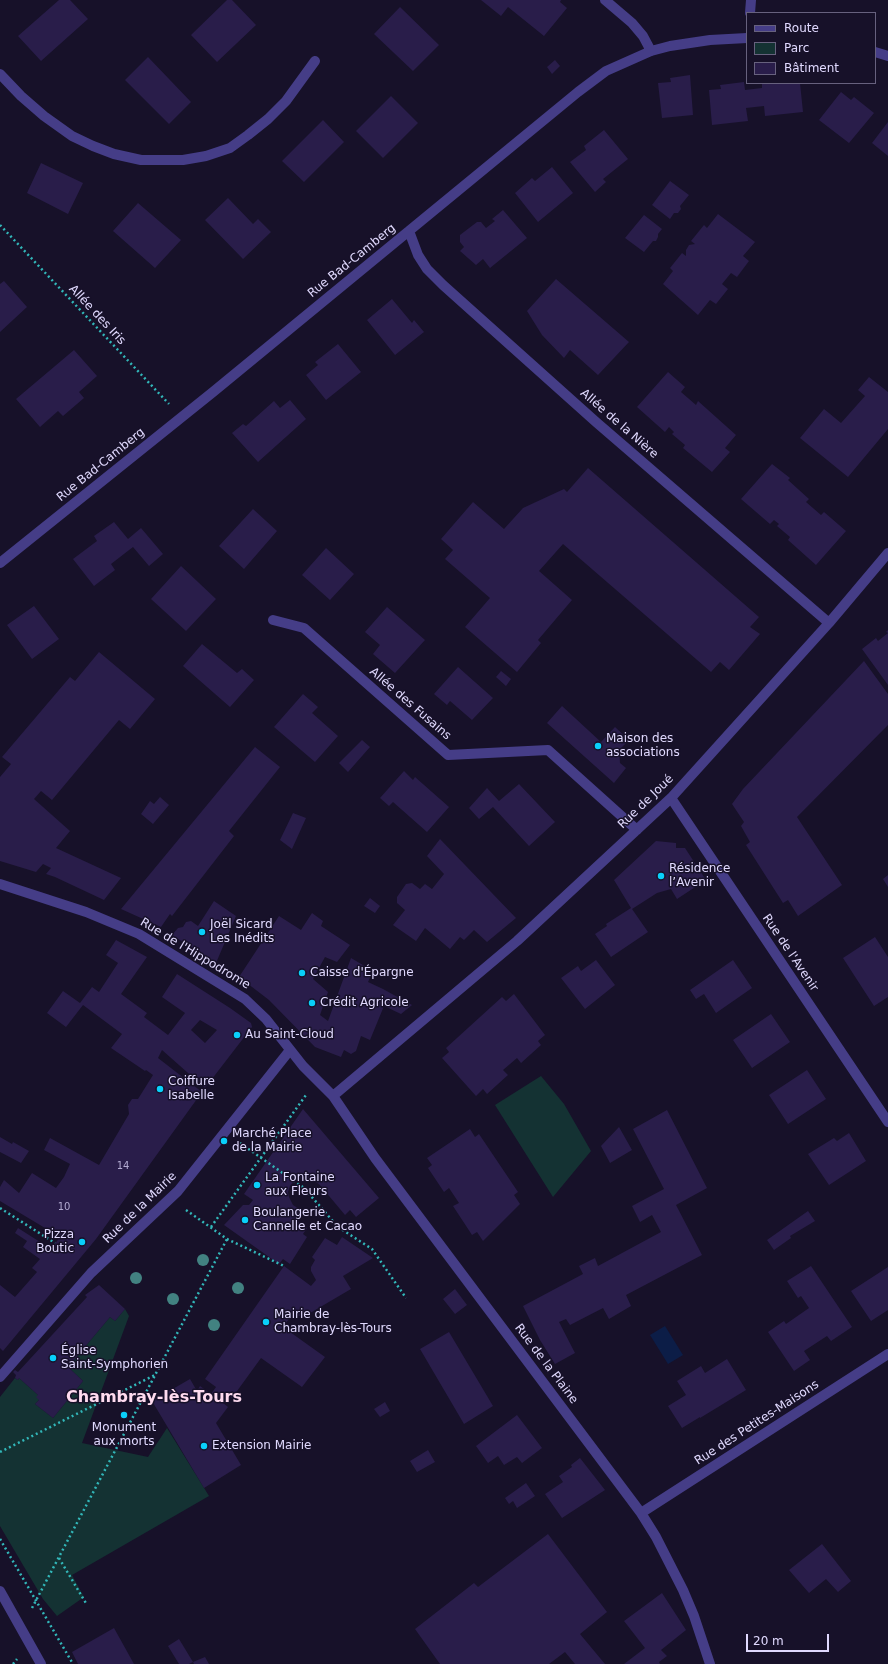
<!DOCTYPE html>
<meta charset="utf-8">
<style>
body{margin:0}
#map{position:relative;width:888px;height:1664px;overflow:hidden;background:#171129;font-family:"DejaVu Sans",sans-serif}
canvas{display:block}
.legend{position:absolute;left:746px;top:12px;width:130px;height:72px;box-sizing:border-box;background:#171129;border:1px solid #67617e;margin:0;padding:5px 7px;list-style:none;font-size:12px;color:#e0d9fe}
.legend li{display:flex;align-items:center;gap:8px;height:20px}
.legend b{width:20px;border:1px solid #67617e}
.scale{position:absolute;left:746px;top:1634px;width:83px;height:18px;box-sizing:border-box;border:2px solid #e0d9fe;border-top:0;padding-left:5px;font-size:12px;line-height:14px;white-space:nowrap;color:#e0d9fe;-webkit-text-stroke:3px #171129;paint-order:stroke}
</style>
<div id="map">
<canvas width="888" height="1664"></canvas>
<ul class="legend">
<li><b style="height:5px;background:#453d87"></b>Route</li>
<li><b style="height:11px;background:#143233"></b>Parc</li>
<li><b style="height:11px;background:#291d4a"></b>Bâtiment</li>
</ul>
<div class="scale">20 m</div>
</div>
<script>
const context = document.querySelector('canvas').getContext('2d');
context.lineJoin = 'round';
function fill(path, color) { context.fillStyle = color; context.fill(path, 'evenodd'); }
const shape = rows => new Path2D(rows.map(r => 'M' + r).join(''));
function stroke(path, color, width, dash) { context.strokeStyle = color; context.lineWidth = width; context.lineCap = dash ? 'butt' : 'round'; context.setLineDash(dash || []); context.stroke(path); }
function drawText(font, color, halo, rows, align = 'center') {
  context.font = font + ' "DejaVu Sans",sans-serif'; context.lineWidth = 3; context.setLineDash([]); context.textBaseline = 'middle'; context.strokeStyle = halo; context.fillStyle = color; for (const [text, x, y, turn = 0] of rows) {
    context.save(); context.translate(x, y); context.rotate((+turn || 0) * Math.PI / 180); context.textAlign = isNaN(turn) ? turn : align; if (halo) context.strokeText(text, 0, 0); context.fillText(text, 0, 0); context.restore();
  }
}
fill(shape([
 [541,1076,564,1104,591,1151,553,1197,495,1105],
 [125,1309,129,1316,82,1443,148,1457,167,1428,209,1496,72,1575,84,1597,57,1616,43,1599,0,1526,0,1397,15,1378,18,1380,19,1378,38,1395,39,1400,35,1404,53,1418,83,1381,68,1367,110,1317,115,1321]
]), '#143233');
fill(shape([
 [665,1326,683,1355,668,1364,650,1335]
]), '#0c1d47');
fill(shape([
 [59,0,70,0,88,19,41,61,18,36],
 [227,0,232,0,256,25,217,62,191,35],
 [481,0,561,0,560,2,567,8,544,36,508,7,501,16],
 [400,7,439,45,413,71,374,34],
 [148,57,191,102,169,124,125,80],
 [555,60,560,66,552,74,547,67],
 [690,75,693,115,662,118,658,83,671,82,670,78],
 [744,82,745,90,762,88,762,83,800,83,803,112,765,116,764,106,746,108,748,121,712,125,709,90,721,89,720,85],
 [841,92,851,100,854,97,874,113,849,143,819,120],
 [391,96,418,123,383,158,356,131],
 [323,120,344,142,304,182,282,161],
 [888,122,888,156,872,143],
 [604,130,628,159,603,179,606,182,595,192,570,162,586,150,584,146],
 [41,163,83,183,68,214,27,193],
 [552,167,573,193,538,222,515,193,532,178,535,181],
 [670,181,689,195,680,206,681,209,678,213,674,213,670,219,652,205],
 [228,198,253,224,258,219,271,232,243,259,205,220],
 [138,203,181,240,155,268,113,231],
 [503,210,527,238,490,268,483,259,476,265,460,251,464,247,460,242,460,235,477,222,481,222,486,228,495,221,492,219],
 [718,214,755,242,743,256,749,261,737,277,731,273,722,284,728,289,716,304,710,300,698,315,663,284,673,271,670,268,682,253,686,256,686,250,689,245,695,244,691,241,704,225,707,228],
 [644,215,662,229,658,234,658,237,656,241,653,241,644,252,625,238],
 [556,279,629,342,598,375,570,350,564,358,542,335,527,311],
 [4,281,27,307,0,332,0,284],
 [392,299,412,323,414,320,424,332,395,355,367,320],
 [338,344,361,372,326,400,306,375,318,365,315,362],
 [74,350,97,376,79,392,84,398,63,416,58,411,40,427,16,399],
 [668,372,685,387,681,392,696,405,698,401,736,435,725,448,730,452,712,472,683,448,685,445,672,434,674,432,669,427,665,432,637,407],
 [869,377,888,392,888,429,848,477,800,438,824,409,841,423,865,396,858,390],
 [290,400,306,419,258,462,232,433,243,424,246,426,274,401,280,408],
 [772,464,790,478,788,480,809,499,806,502,821,515,824,512,846,531,816,565,788,540,790,537,777,526,779,524,774,520,770,524,741,499],
 [588,468,759,617,750,627,760,634,729,670,720,662,711,672,563,544,539,571,572,600,538,640,541,643,517,672,465,627,490,598,445,559,453,550,441,539,473,502,504,529,523,508,564,489,567,492],
 [253,509,277,531,244,569,219,546],
 [114,522,128,539,141,528,163,554,149,566,133,547,111,564,115,570,94,586,73,559,97,541,94,536],
 [326,548,354,574,330,600,302,575],
 [181,566,216,599,186,631,151,599],
 [34,606,59,639,32,659,7,625],
 [387,607,425,640,395,673,373,654,380,645,365,632],
 [888,630,888,685,862,649,876,638,878,641,888,633,886,632],
 [202,644,237,673,242,669,254,680,230,707,183,666],
 [99,652,155,699,130,729,119,720,52,800,41,791,34,799,70,831,56,848,121,878,104,900,55,877,46,874,51,868,43,864,36,872,0,861,0,777,11,764,2,757,70,677,75,681],
 [864,661,888,694,888,725,797,817,842,885,798,916,788,900,783,903,746,845,750,842,741,826,744,822,732,804,743,789],
 [458,667,493,698,472,720,450,701,447,705,434,694],
 [501,671,511,679,506,686,496,677],
 [303,694,318,707,312,713,338,736,315,762,274,727],
 [562,706,601,742,615,727,629,740,619,750,620,763,626,768,614,783,547,723],
 [362,740,370,747,348,772,339,763],
 [255,747,280,767,229,831,234,836,172,916,170,914,161,927,121,909],
 [404,771,413,780,415,777,449,807,427,832,393,802,389,806,380,798],
 [519,784,555,822,529,846,493,807,479,819,469,808,487,788,499,801],
 [160,797,169,805,153,824,141,814,150,801,154,804],
 [293,813,306,818,292,849,280,840],
 [440,839,516,918,487,942,474,930,464,940,460,937,450,949,425,928,416,941,393,925,405,910,397,903,397,897,406,884,412,883,420,889,425,884,432,889,444,874,427,856],
 [656,841,676,843,676,848,685,848,706,880,677,899,671,889,657,893,632,909,648,932,611,957,595,934,607,926,606,924,631,908,614,880],
 [888,875,888,887,883,879],
 [370,898,380,906,375,913,364,906],
 [214,901,236,916,216,963,172,935,178,928,183,927,186,922,191,921,198,926],
 [312,913,323,921,321,926,350,945,337,962,325,957,313,979,328,992,320,1015,328,1021,351,958,373,971,368,982,383,989,412,1005,401,1014,384,1006,370,1040,361,1036,356,1051,351,1054,344,1050,341,1057,315,1047,269,1000,239,977,279,916,301,930],
 [875,937,888,957,888,997,874,1006,843,958],
 [116,940,147,957,121,994,147,1013,144,1017,168,1035,185,1013,162,997,177,974,230,1008,251,1023,252,1027,205,1088,162,1050,158,1058,202,1092,96,1239,3,1351,0,1348,0,1285,15,1297,37,1272,32,1268,40,1259,23,1247,27,1241,15,1233,18,1228,51,1249,60,1237,0,1201,0,1187,4,1180,19,1193,32,1173,56,1188,64,1177,70,1164,44,1150,50,1138,99,1165,129,1114,128,1105,132,1099,138,1099,153,1075,146,1070,145,1071,111,1048,122,1034,83,1005,66,1027,47,1013,63,991,80,1003,92,987,99,992,118,963,106,955],
 [200,1020,217,1030,205,1043,191,1030],
 [596,960,615,985,585,1009,561,978,578,966,581,971],
 [733,960,752,988,716,1013,704,994,696,999,690,990],
 [514,994,545,1035,538,1041,541,1045,521,1063,517,1058,503,1070,508,1075,487,1094,483,1089,476,1096,442,1058,449,1052,446,1048,502,997,506,1001],
 [771,1014,790,1042,752,1068,733,1040],
 [807,1070,826,1099,788,1124,769,1095],
 [303,1109,379,1198,356,1217,350,1210,345,1215,319,1184,307,1177,296,1179,290,1186,288,1192,289,1197,293,1205,304,1212,297,1221,307,1228,303,1234,307,1237,290,1264,283,1259,279,1264,224,1225,243,1205,249,1205,253,1200,244,1194],
 [667,1110,707,1188,676,1205,702,1255,626,1295,631,1306,609,1319,603,1308,570,1325,566,1319,559,1322,575,1353,555,1364,540,1340,523,1306,583,1274,579,1266,595,1258,598,1266,661,1232,652,1215,640,1222,632,1206,664,1189,633,1129],
 [619,1127,632,1150,610,1163,601,1146],
 [470,1129,475,1137,479,1134,518,1192,514,1195,520,1204,483,1241,477,1232,472,1235,453,1206,459,1203,449,1188,444,1192,428,1168,432,1165,427,1158],
 [849,1133,866,1161,829,1185,808,1154,834,1138,837,1141],
 [0,1137,12,1144,13,1142,29,1151,21,1163,0,1152],
 [808,1211,815,1221,790,1236,791,1238,774,1250,767,1240],
 [342,1237,373,1258,343,1276,351,1289,305,1316,291,1316,283,1327,325,1357,302,1387,261,1358,232,1398,224,1392,218,1399,228,1407,216,1423,241,1465,204,1488,152,1401,190,1379,197,1391,200,1386,211,1394,216,1387,205,1379,284,1266,311,1286,316,1280,311,1271,311,1267,315,1260,312,1257,325,1238,337,1245],
 [811,1266,852,1327,831,1341,827,1336,804,1351,810,1360,794,1371,768,1332,784,1321,786,1324,809,1308,801,1296,798,1298,787,1281],
 [888,1267,888,1310,871,1321,851,1291],
 [99,1285,125,1309,115,1321,110,1317,68,1367,83,1381,53,1418,35,1404,39,1400,36,1397,38,1395,19,1378,18,1380,15,1378,16,1375,13,1372,15,1370,18,1372,87,1297,85,1295],
 [455,1289,467,1305,455,1314,443,1299],
 [449,1332,493,1406,464,1424,420,1349],
 [727,1359,746,1390,700,1418,700,1417,682,1428,668,1406,686,1395,677,1381,701,1366,705,1373],
 [385,1402,390,1411,380,1417,374,1409],
 [517,1415,542,1448,522,1463,517,1457,504,1465,498,1456,488,1463,476,1446],
 [428,1450,435,1462,417,1472,410,1461],
 [580,1458,605,1490,562,1518,545,1494,563,1482,559,1476,572,1467,571,1465],
 [526,1483,535,1496,517,1508,513,1501,509,1504,505,1498],
 [548,1534,607,1612,580,1634,605,1664,575,1664,565,1652,549,1664,440,1664,415,1629,474,1583,478,1587],
 [822,1544,851,1581,838,1592,826,1579,809,1593,789,1570],
 [662,1593,686,1630,661,1650,667,1656,659,1662,660,1664,624,1664,645,1648,624,1621],
 [114,1628,134,1664,78,1664,72,1652],
 [179,1639,193,1662,189,1664,179,1664,168,1646],
 [205,1657,209,1664,194,1664,193,1662]
]), '#291d4a');
stroke(shape([
 [0,225,169,404],
 [240,1143,304,1188,338,1227,372,1249,406,1298],
 [0,1208,55,1243],
 [186,1210,227,1239,284,1266],
 [211,1227,306,1095],
 [0,1452,155,1375],
 [0,1539,73,1664],
 [59,1558,87,1605],
 [32,1608,227,1239],
 [13,1664,17,1659]
]), '#32b7b9', 2.5, [2, 3]);
stroke(shape([
 [605,0,632,23,643,36,651,51],
 [750,13,751,0],
 [875,52,888,56],
 [0,74,21,96,44,116,72,136,93,146,114,154,141,160,183,160,206,156,230,148,248,135,268,119,286,101,315,61],
 [409,231,418,255,427,269,443,285,596,422,829,623],
 [0,563,213,392,578,92,606,71,651,51,670,46,710,40,747,38],
 [273,620,304,628,448,755,548,750,637,830],
 [671,798,888,1122],
 [0,884,86,912,139,934,245,999,266,1019,303,1066,333,1096,375,1158,641,1513,656,1537,683,1590,694,1616,710,1664],
 [333,1096,517,941,671,798,829,623,888,553],
 [0,1377,91,1273,178,1191,290,1050],
 [641,1513,888,1354],
 [0,1591,41,1664]
]), '#453d87', 10);
context.fillStyle = '#428281';
for (const [x, y] of [
 [203,1260],
 [136,1278],
 [238,1288],
 [173,1299],
 [214,1325]
]) { context.beginPath(); context.arc(x, y, 6, 0, 2 * Math.PI); context.fill(); }
for (const [x, y, r, color] of [
 [598,746,4,"#09d0fb"],
 [661,876,4,"#09d0fb"],
 [202,932,4,"#09d0fb"],
 [302,973,4,"#09d0fb"],
 [312,1003,4,"#09d0fb"],
 [237,1035,4,"#09d0fb"],
 [160,1089,4,"#09d0fb"],
 [224,1141,4,"#09d0fb"],
 [257,1185,4,"#09d0fb"],
 [245,1220,4,"#09d0fb"],
 [82,1242,4,"#09d0fb"],
 [266,1322,4,"#09d0fb"],
 [53,1358,4,"#09d0fb"],
 [124,1415,4,"#09d0fb"],
 [204,1446,4,"#09d0fb"]
]) { const dot = new Path2D(); dot.arc(x, y, r, 0, 2 * Math.PI); context.fillStyle = color; context.fill(dot); stroke(dot, '#171129', 1.5); }
drawText('10px', '#b2aad1', null, [
 ["14",123,1166],
 ["10",64,1207]
]);
drawText('12px', '#e0d9fe', '#171129', [
 ["Rue Bad-Camberg",352,261,-39],
 ["Allée des Iris",97,315,47],
 ["Allée de la Nière",619,424,41],
 ["Rue Bad-Camberg",101,465,-39],
 ["Allée des Fusains",410,704,41],
 ["Rue de Joué",646,802,-44],
 ["Rue de l'Avenir",790,953,56],
 ["Rue de l'Hippodrome",195,954,31],
 ["Rue de la Mairie",140,1208,-44],
 ["Rue de la Plaine",546,1364,53],
 ["Rue des Petites-Maisons",757,1423,-33]
]);
drawText('12px', '#e0d9fe', '#171129', [
 ["Maison des",606,739],
 ["associations",606,753],
 ["Résidence",669,869],
 ["l’Avenir",669,883],
 ["Joël Sicard",210,925],
 ["Les Inédits",210,939],
 ["Caisse d'Épargne",310,973],
 ["Crédit Agricole",320,1003],
 ["Au Saint-Cloud",245,1035],
 ["Coiffure",168,1082],
 ["Isabelle",168,1096],
 ["Marché Place",232,1134],
 ["de la Mairie",232,1148],
 ["La Fontaine",265,1178],
 ["aux Fleurs",265,1192],
 ["Boulangerie",253,1213],
 ["Cannelle et Cacao",253,1227],
 ["Pizza",74,1235,"right"],
 ["Boutic",74,1249,"right"],
 ["Mairie de",274,1315],
 ["Chambray-lès-Tours",274,1329],
 ["Église",61,1351],
 ["Saint-Symphorien",61,1365],
 ["Monument",124,1428,"center"],
 ["aux morts",124,1442,"center"],
 ["Extension Mairie",212,1446]
], 'left');
drawText('bold 16px', '#fedbef', '#171129', [
 ["Chambray-lès-Tours",154,1398]
]);
</script>
